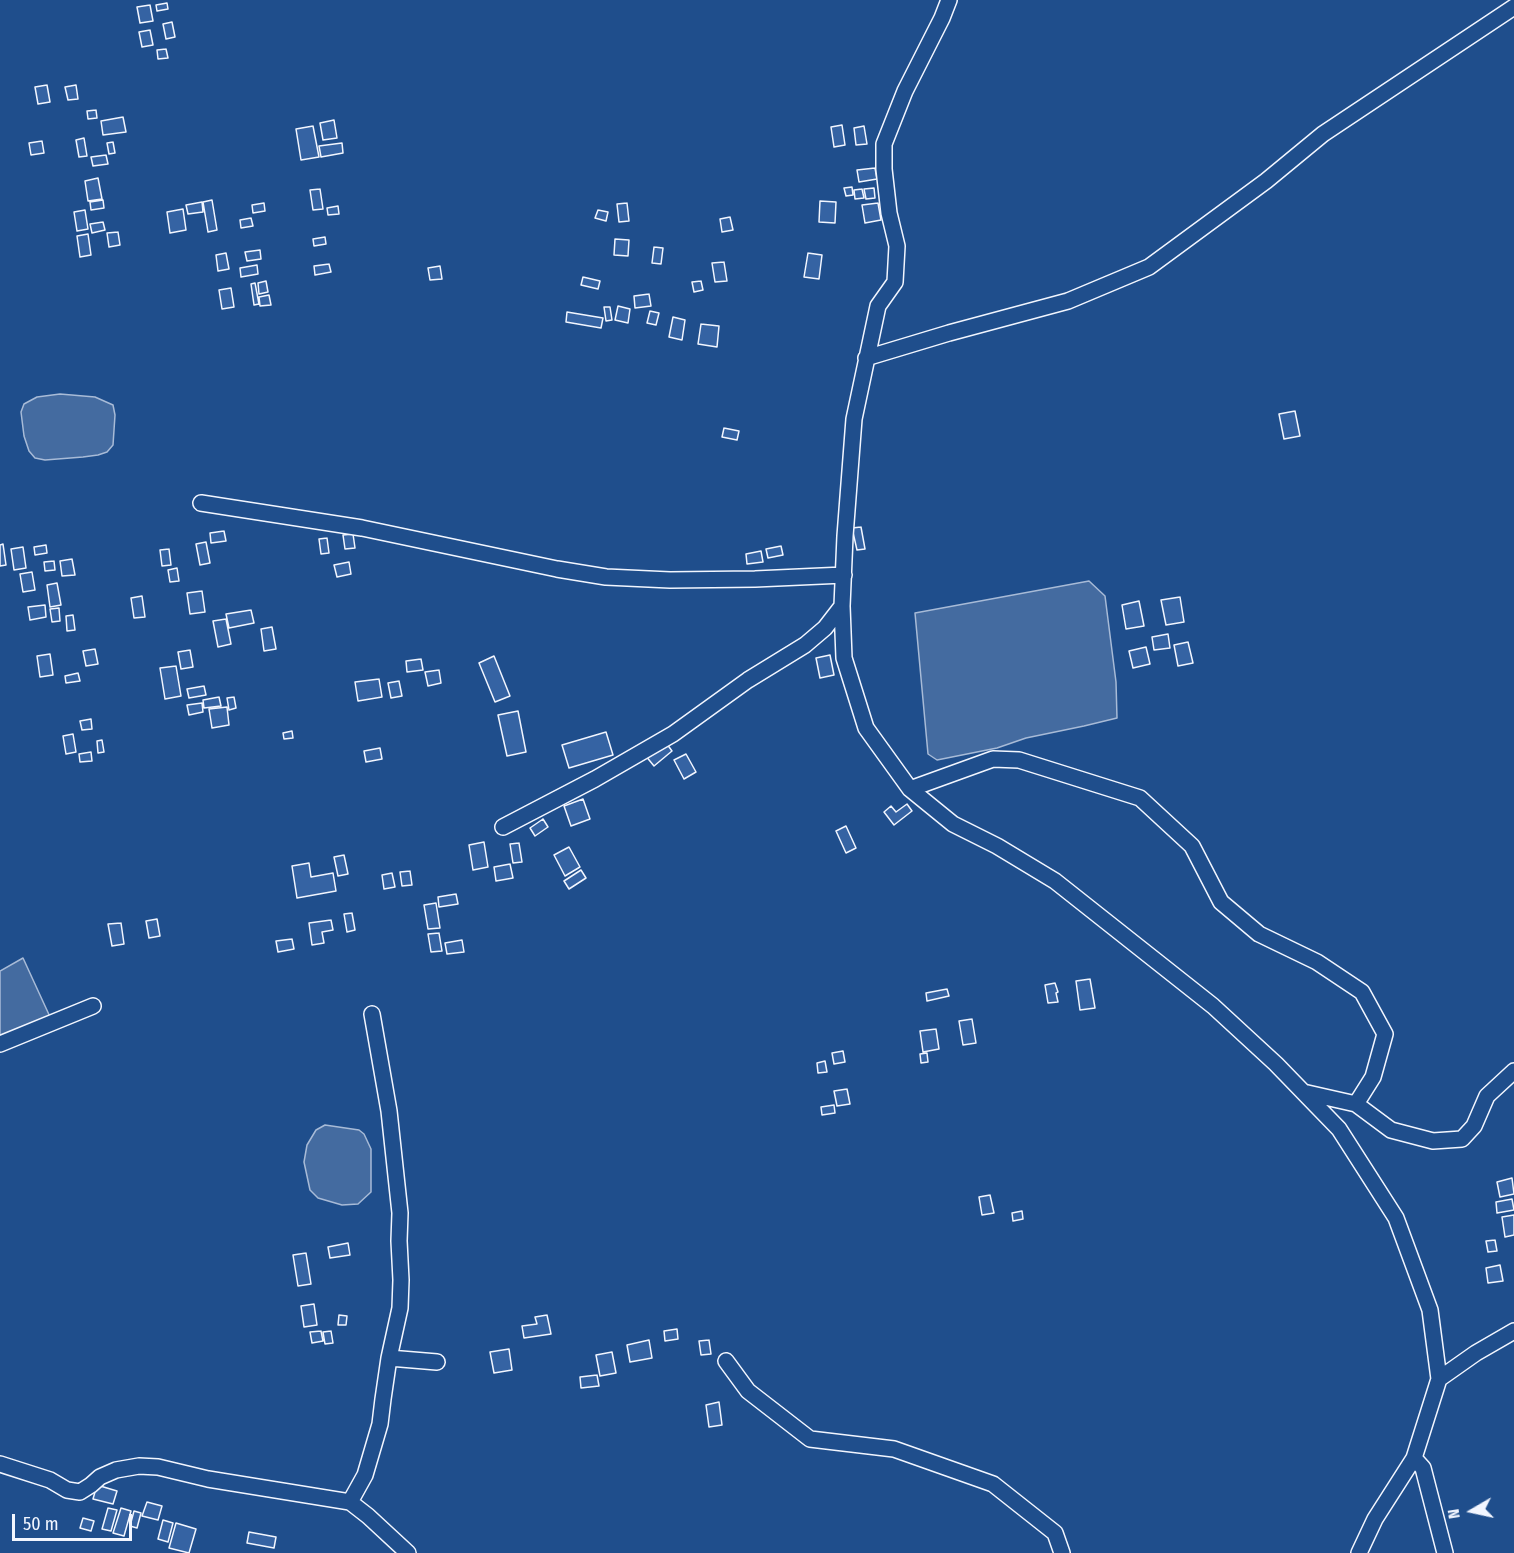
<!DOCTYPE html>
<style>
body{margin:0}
#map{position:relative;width:1514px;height:1553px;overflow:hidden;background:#1f4e8c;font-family:"Fira Sans Condensed",sans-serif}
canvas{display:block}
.north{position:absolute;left:1442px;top:1481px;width:60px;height:60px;-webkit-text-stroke:4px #1f4e8c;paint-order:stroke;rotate:261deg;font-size:16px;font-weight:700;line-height:24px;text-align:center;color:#f2f6ff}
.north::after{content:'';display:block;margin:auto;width:21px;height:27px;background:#f2f6ff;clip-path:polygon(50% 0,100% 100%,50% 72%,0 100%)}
.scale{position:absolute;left:12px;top:1514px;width:120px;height:27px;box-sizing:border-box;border:3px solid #f2f6ff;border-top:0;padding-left:8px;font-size:18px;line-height:21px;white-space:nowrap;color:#f2f6ff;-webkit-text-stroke:4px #1f4e8c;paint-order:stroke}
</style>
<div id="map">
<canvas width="1514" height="1553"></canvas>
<div class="north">N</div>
<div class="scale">50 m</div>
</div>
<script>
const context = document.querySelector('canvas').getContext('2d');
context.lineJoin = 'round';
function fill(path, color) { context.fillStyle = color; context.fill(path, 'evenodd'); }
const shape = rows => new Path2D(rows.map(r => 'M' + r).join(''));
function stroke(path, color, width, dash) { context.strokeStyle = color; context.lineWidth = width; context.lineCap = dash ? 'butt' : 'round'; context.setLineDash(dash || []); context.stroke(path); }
const water = shape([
 [60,394,95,397,113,405,115,415,113,445,107,452,98,455,83,457,45,460,35,458,29,451,24,436,21,412,24,404,37,397,60,394],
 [1089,581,1105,596,1116,682,1117,718,1084,726,1026,738,997,748,937,760,928,754,915,613,1089,581],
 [23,958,51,1019,0,1036,0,971,23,958],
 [325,1125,359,1130,364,1134,371,1149,371,1192,358,1204,342,1205,318,1198,310,1190,304,1162,307,1145,316,1130,325,1125]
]);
fill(water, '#446ba0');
stroke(water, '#a8bbd7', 1.5);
const building = shape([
 [167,3,168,9,157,11,156,5,167,3],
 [150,5,153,21,140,23,137,7,150,5],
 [172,22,175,37,166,39,163,24,172,22],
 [150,30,153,45,142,47,139,32,150,30],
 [166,49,168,58,158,59,157,50,166,49],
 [47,85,50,102,38,104,35,87,47,85],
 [76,85,78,99,68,100,65,87,76,85],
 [96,110,97,118,88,119,87,111,96,110],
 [123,117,126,132,103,135,101,121,123,117],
 [334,120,337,138,323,140,320,123,334,120],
 [842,125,845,145,834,147,831,127,842,125],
 [313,126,319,157,301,160,296,129,313,126],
 [864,126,867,144,856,145,854,128,864,126],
 [84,138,87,156,79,157,76,140,84,138],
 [42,141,44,153,31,155,29,143,42,141],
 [113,142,115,153,109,154,107,143,113,142],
 [342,143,343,153,321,157,319,146,342,143],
 [106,155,108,164,93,166,91,157,106,155],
 [875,168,877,179,859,182,857,170,875,168],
 [98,178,102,199,88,201,85,181,98,178],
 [852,187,853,195,846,196,844,188,852,187],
 [874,188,875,198,866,199,864,189,874,188],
 [320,189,323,209,313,210,310,190,320,189],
 [862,189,864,198,855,199,854,190,862,189],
 [103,200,104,208,91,210,90,202,103,200],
 [212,200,217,230,208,232,203,202,212,200],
 [820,201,836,202,835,223,819,222,820,201],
 [202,202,203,212,188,214,186,205,202,202],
 [264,203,265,211,253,213,252,205,264,203],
 [627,203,629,221,619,222,617,204,627,203],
 [878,203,881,220,865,223,862,205,878,203],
 [338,206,339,214,328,215,327,208,338,206],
 [183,209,186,230,170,233,167,212,183,209],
 [85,210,88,229,77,231,74,212,85,210],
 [598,210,608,212,606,221,595,218,598,210],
 [730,217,733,230,722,232,720,219,730,217],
 [251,218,253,226,241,228,240,220,251,218],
 [103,222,105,230,92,233,90,224,103,222],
 [118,232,120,245,109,247,107,233,118,232],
 [88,234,91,255,80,257,77,236,88,234],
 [325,237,326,244,314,246,313,239,325,237],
 [615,239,629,240,628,256,614,255,615,239],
 [654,247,663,248,661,264,652,263,654,247],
 [260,250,261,259,247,261,245,252,260,250],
 [226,253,229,269,218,271,216,255,226,253],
 [808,253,822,255,819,279,804,277,808,253],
 [724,262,727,281,715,282,712,263,724,262],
 [329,264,331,272,315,275,314,266,329,264],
 [257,265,258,274,241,277,240,268,257,265],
 [440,266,442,279,430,280,428,268,440,266],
 [583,277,600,281,598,289,581,285,583,277],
 [266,281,268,292,259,294,258,283,266,281],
 [701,281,703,290,694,292,692,282,701,281],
 [255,283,259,304,254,305,251,284,255,283],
 [231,288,234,307,222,309,219,290,231,288],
 [649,294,651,306,635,308,634,296,649,294],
 [269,295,271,305,260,306,259,297,269,295],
 [618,306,630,309,628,323,615,320,618,306],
 [604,307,610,307,612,320,606,321,604,307],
 [650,311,659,313,656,325,647,323,650,311],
 [567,312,603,318,601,328,566,322,567,312],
 [673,317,685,320,682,340,669,337,673,317],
 [701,324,719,326,717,347,698,344,701,324],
 [1295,411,1300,436,1284,439,1279,414,1295,411],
 [724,428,739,431,737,440,722,437,724,428],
 [861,527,865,549,857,550,852,528,861,527],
 [224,531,226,541,211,543,210,533,224,531],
 [353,534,355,548,345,549,343,535,353,534],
 [327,538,329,553,321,554,319,539,327,538],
 [206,542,210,563,200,565,196,544,206,542],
 [3,544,6,565,0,566,0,545,3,544],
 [46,545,47,553,35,555,34,547,46,545],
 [781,546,783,555,768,558,766,549,781,546],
 [23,547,26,568,14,570,11,549,23,547],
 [169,549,171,565,162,566,160,550,169,549],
 [761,551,763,562,747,564,746,554,761,551],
 [72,559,75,575,62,576,60,561,72,559],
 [54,561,55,570,45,571,44,562,54,561],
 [349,562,351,574,337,577,334,565,349,562],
 [177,568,179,581,170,582,168,570,177,568],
 [32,572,35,590,23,592,20,574,32,572],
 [57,583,61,605,50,607,47,585,57,583],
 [202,591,205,612,190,614,187,593,202,591],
 [142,596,145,617,134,618,131,598,142,596],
 [1180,597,1184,622,1166,625,1161,600,1180,597],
 [1139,601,1144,626,1126,629,1122,605,1139,601],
 [45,605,46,617,30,620,28,607,45,605],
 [59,608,60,621,52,622,50,609,59,608],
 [251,610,254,623,229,628,226,614,251,610],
 [73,615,75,630,67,631,66,616,73,615],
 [226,619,231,644,218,647,213,621,226,619],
 [272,627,276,649,264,651,261,629,272,627],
 [1168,634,1170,648,1154,650,1152,637,1168,634],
 [1188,642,1193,663,1178,666,1174,645,1188,642],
 [1146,647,1150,664,1133,668,1129,651,1146,647],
 [95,649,98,664,86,666,83,651,95,649],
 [190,650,193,667,181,669,178,652,190,650],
 [50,654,53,675,40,677,37,656,50,654],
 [830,655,834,675,820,678,816,658,830,655],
 [494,656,510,696,495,702,479,663,494,656],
 [421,659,423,670,407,672,406,661,421,659],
 [176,666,181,696,165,699,160,668,176,666],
 [439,670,441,683,428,686,425,672,439,670],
 [78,673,80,681,66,683,65,676,78,673],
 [379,679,382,697,358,701,355,682,379,679],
 [399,681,402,696,391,698,388,683,399,681],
 [204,686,206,695,189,698,187,689,204,686],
 [219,697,221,706,204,708,203,700,219,697],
 [234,697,236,708,229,710,227,698,234,697],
 [202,703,203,712,189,715,187,705,202,703],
 [227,707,229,725,212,728,209,709,227,707],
 [518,711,526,752,507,756,498,715,518,711],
 [91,719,92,729,82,730,80,721,91,719],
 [292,731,293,738,284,739,283,733,292,731],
 [606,732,613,755,569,768,562,745,606,732],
 [73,734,76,752,66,754,63,736,73,734],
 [102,740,104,752,98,753,97,741,102,740],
 [664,740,672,751,654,766,645,755,664,740],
 [380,748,382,759,366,762,364,751,380,748],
 [91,752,92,761,80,762,79,754,91,752],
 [686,754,696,772,684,779,674,760,686,754],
 [583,799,590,819,571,826,564,806,583,799],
 [907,804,912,811,894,825,884,812,891,806,896,812,907,804],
 [543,819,548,827,535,836,530,828,543,819],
 [846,826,856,848,846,853,836,831,846,826],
 [484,842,488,867,473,870,469,845,484,842],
 [519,843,522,862,513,863,510,844,519,843],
 [569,847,580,867,565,876,554,855,569,847],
 [344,855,348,874,338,876,334,857,344,855],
 [309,863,311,877,333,873,336,891,297,898,292,866,309,863],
 [510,864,513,878,496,881,494,867,510,864],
 [581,870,586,878,569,889,564,881,581,870],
 [410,871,412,885,402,886,400,872,410,871],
 [392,873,395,887,384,889,382,875,392,873],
 [456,894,458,904,439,907,438,897,456,894],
 [436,903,440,928,428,929,424,905,436,903],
 [352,913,355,930,347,932,344,914,352,913],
 [157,919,160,936,149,938,146,921,157,919],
 [331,920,333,930,322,932,324,943,312,945,309,923,331,920],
 [121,923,124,944,112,946,108,924,121,923],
 [439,933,442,951,431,952,428,934,439,933],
 [292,939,294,949,278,952,276,941,292,939],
 [462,940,464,952,447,954,445,943,462,940],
 [1090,979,1095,1008,1080,1010,1076,981,1090,979],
 [1055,983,1058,992,1056,993,1058,1002,1048,1003,1045,985,1055,983],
 [947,989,949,996,927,1001,926,993,947,989],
 [972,1019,976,1043,963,1045,959,1021,972,1019],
 [936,1029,939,1049,923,1052,920,1031,936,1029],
 [843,1051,845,1062,834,1064,832,1053,843,1051],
 [927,1053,928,1062,921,1063,920,1054,927,1053],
 [825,1061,827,1072,818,1073,817,1063,825,1061],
 [847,1089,850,1104,837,1106,834,1091,847,1089],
 [834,1105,835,1113,822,1115,821,1107,834,1105],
 [1512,1178,1514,1194,1500,1197,1497,1182,1512,1178],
 [990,1195,994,1213,982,1215,979,1197,990,1195],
 [1512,1199,1514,1210,1497,1213,1496,1202,1512,1199],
 [1022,1211,1023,1219,1013,1221,1012,1213,1022,1211],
 [1514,1215,1514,1235,1505,1237,1502,1217,1514,1215],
 [1495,1240,1497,1251,1488,1252,1486,1241,1495,1240],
 [348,1243,350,1255,330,1258,328,1247,348,1243],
 [306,1253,311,1284,298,1286,293,1255,306,1253],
 [1500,1265,1503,1281,1488,1283,1486,1268,1500,1265],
 [314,1304,317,1325,304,1327,301,1306,314,1304],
 [339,1315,347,1316,346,1325,338,1325,339,1315],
 [547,1315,551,1334,524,1338,522,1326,537,1324,535,1317,547,1315],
 [677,1329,678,1339,665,1341,664,1331,677,1329],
 [321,1331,323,1341,312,1343,310,1332,321,1331],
 [331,1331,333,1343,325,1344,323,1332,331,1331],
 [649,1340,652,1358,630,1362,627,1345,649,1340],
 [709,1340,711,1354,701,1355,699,1341,709,1340],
 [509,1349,512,1370,494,1373,490,1352,509,1349],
 [612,1352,616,1373,600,1376,596,1355,612,1352],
 [597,1375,599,1386,581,1388,580,1377,597,1375],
 [719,1402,722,1425,709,1427,706,1405,719,1402],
 [97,1485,117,1491,113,1504,93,1499,97,1485],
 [147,1502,162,1506,158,1520,142,1516,147,1502],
 [108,1508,117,1510,111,1531,102,1529,108,1508],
 [121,1508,131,1511,124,1536,113,1533,121,1508],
 [134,1511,141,1513,137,1528,130,1526,134,1511],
 [83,1518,94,1521,91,1531,80,1528,83,1518],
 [163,1520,173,1523,168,1542,158,1539,163,1520],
 [176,1523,196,1529,189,1553,169,1548,176,1523],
 [249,1532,276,1537,274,1548,247,1543,249,1532]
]);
fill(building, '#3563a3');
stroke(building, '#f2f6ff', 1.5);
const minor = shape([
 [949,0,942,18,905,91,884,144,884,169,889,213,897,246,895,282,878,306,854,419,845,536,842,606,844,658,866,728,910,789,953,824,997,846,1055,881,1213,1006,1276,1064,1339,1129,1396,1218,1430,1310,1439,1379,1414,1458,1375,1519,1359,1553],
 [866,358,949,333,1068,301,1149,267,1266,181,1323,134,1514,7],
 [201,503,362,528,557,569,606,577,670,580,755,579,844,575],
 [910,789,993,759,1019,760,1140,798,1192,846,1221,902,1259,934,1317,962,1362,992,1385,1034,1373,1077,1356,1104,1303,1092],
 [503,827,595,779,673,734,748,680,805,645,825,628,842,606],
 [372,1014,389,1111,400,1213,399,1241,401,1280,400,1308,389,1358,437,1362],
 [0,1044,93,1006],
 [1356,1104,1391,1130,1433,1141,1462,1139,1474,1126,1487,1096,1514,1071],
 [389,1358,383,1399,380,1424,365,1475,350,1502,368,1516,408,1553],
 [726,1361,748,1391,810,1439,894,1449,993,1484,1055,1533,1062,1553],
 [1439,1379,1476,1353,1514,1331],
 [1414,1458,1423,1468,1445,1553],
 [0,1464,50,1480,67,1490,80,1492,91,1485,100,1477,116,1470,139,1466,158,1467,208,1479,350,1502]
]);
stroke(minor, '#f2f6ff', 18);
stroke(minor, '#1f4e8c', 15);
</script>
